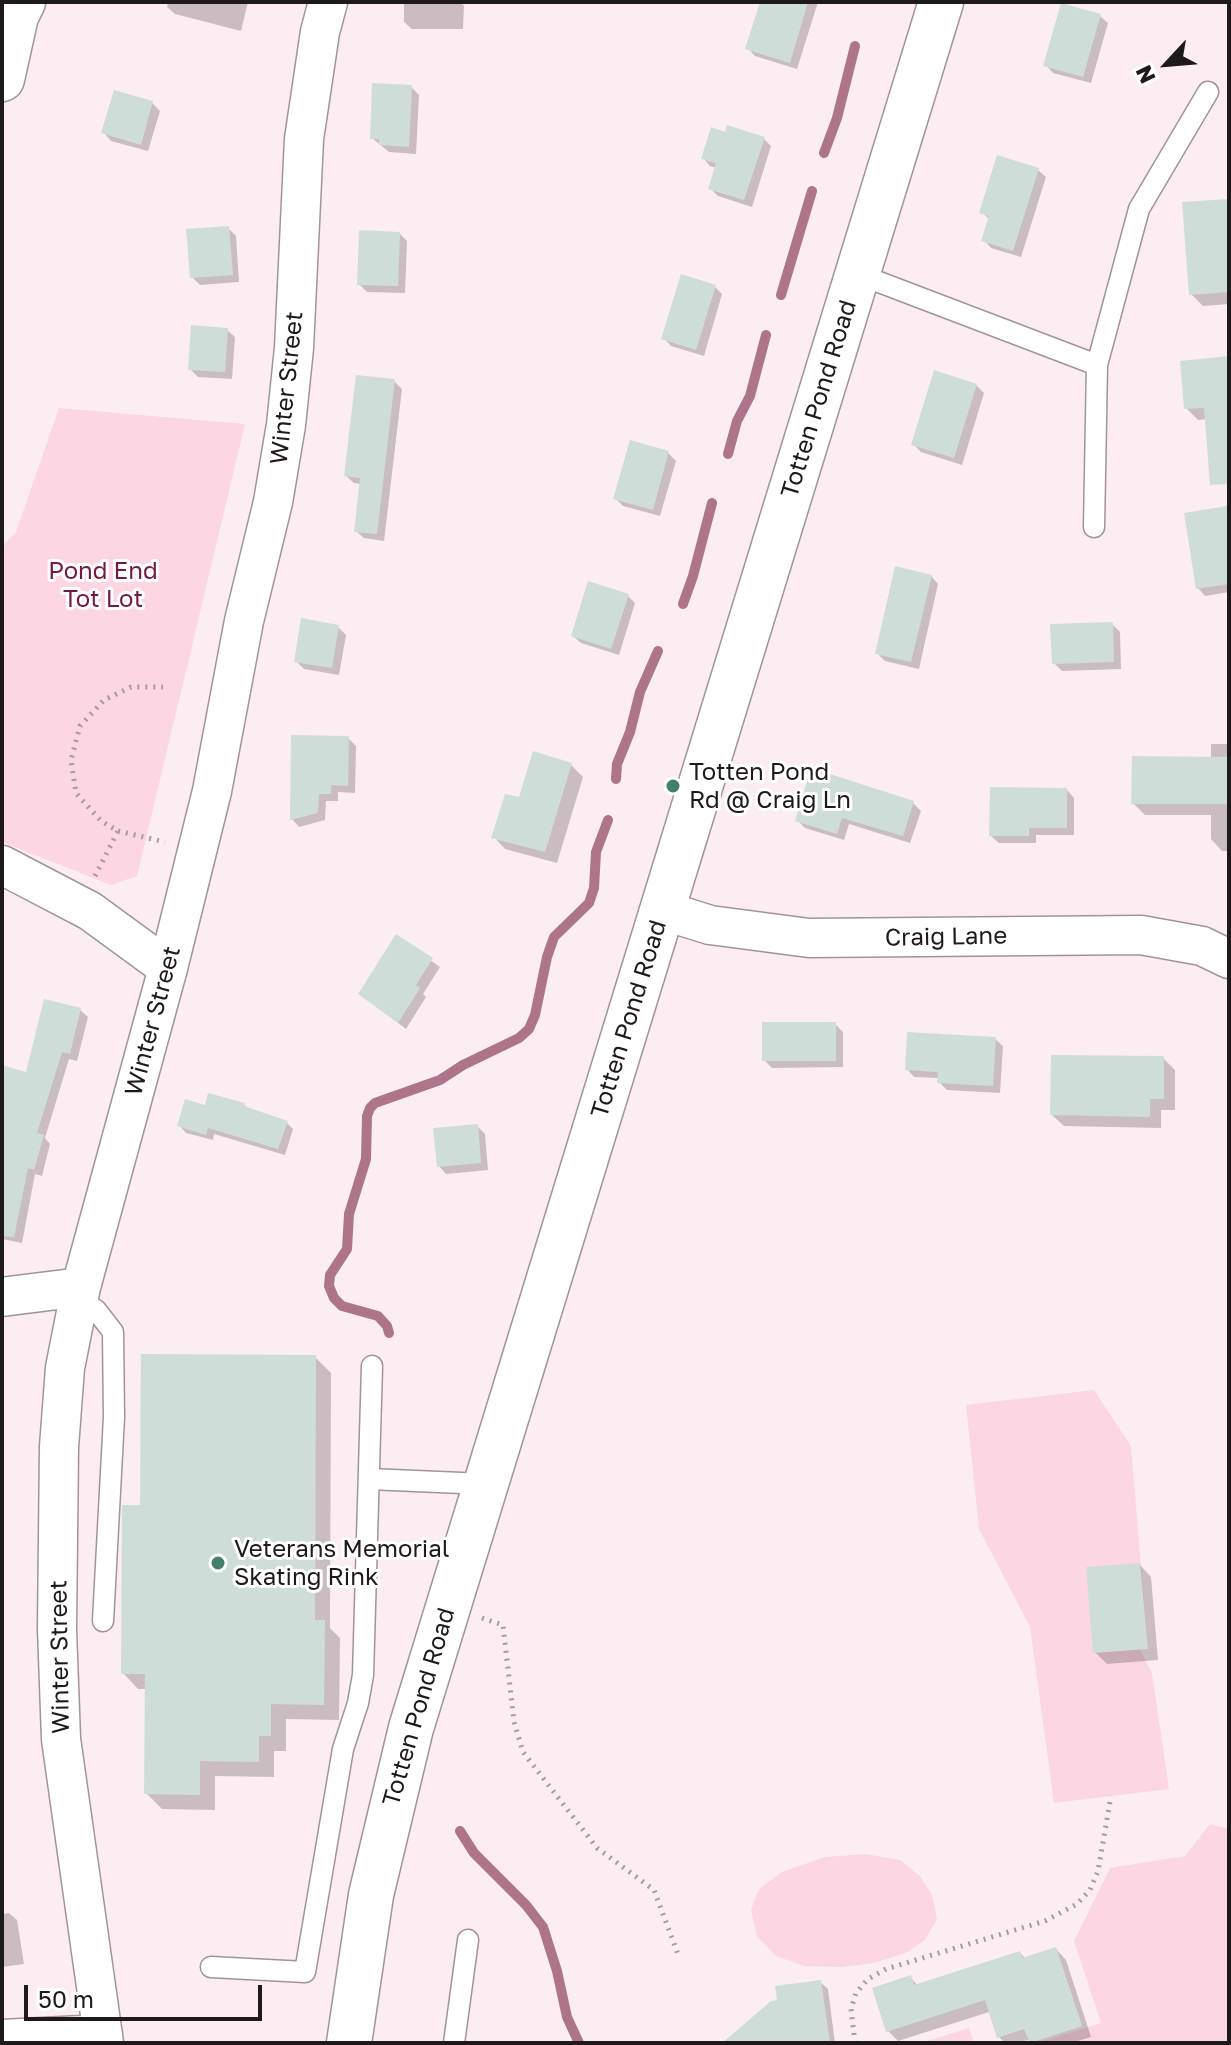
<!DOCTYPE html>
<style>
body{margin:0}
#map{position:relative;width:1231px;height:2045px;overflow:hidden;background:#fcedf2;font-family:"Golos Text",sans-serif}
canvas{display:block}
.frame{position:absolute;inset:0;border:4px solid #1e191b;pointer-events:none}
.north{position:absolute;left:1127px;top:24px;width:80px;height:80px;-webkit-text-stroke:6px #fff;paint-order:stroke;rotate:244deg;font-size:22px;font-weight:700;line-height:32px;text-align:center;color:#1e191b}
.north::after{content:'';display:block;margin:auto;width:28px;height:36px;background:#1e191b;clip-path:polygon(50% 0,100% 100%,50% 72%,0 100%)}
.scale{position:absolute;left:24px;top:1985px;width:238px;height:36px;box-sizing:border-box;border:4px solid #1e191b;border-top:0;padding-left:10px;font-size:24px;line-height:28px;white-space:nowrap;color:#1e191b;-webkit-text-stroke:6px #fff;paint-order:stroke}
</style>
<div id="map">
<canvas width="1231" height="2045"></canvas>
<div class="frame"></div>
<div class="north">N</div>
<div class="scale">50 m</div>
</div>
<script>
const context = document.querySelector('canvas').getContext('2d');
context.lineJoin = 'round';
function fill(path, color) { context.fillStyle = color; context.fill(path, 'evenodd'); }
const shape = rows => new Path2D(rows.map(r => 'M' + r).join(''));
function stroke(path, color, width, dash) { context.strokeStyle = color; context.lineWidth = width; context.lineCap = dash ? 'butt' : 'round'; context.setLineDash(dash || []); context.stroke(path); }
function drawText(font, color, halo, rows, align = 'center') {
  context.font = font + ' "Golos Text",sans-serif'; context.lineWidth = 6; context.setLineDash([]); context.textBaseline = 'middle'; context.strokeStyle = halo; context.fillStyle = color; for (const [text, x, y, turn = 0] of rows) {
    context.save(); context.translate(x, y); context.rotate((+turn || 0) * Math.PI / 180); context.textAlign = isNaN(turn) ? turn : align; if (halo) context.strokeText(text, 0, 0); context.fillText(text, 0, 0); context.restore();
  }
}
fill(shape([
 [59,408,245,424,137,876,111,885,2,842,2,547,16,532],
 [1094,1390,1131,1446,1148,1649,1140,1650,1152,1673,1169,1789,1054,1803,1030,1627,979,1529,966,1405],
 [1210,1824,1229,1829,1229,2043,1037,2043,1101,2023,1074,1941,1110,1868,1185,1856],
 [866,1854,900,1860,920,1876,932,1895,937,1919,925,1940,906,1953,874,1963,842,1967,804,1966,776,1956,757,1936,751,1910,759,1889,782,1872,825,1857],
 [969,2028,974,2043,920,2043]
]), '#fdd6e3');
fill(shape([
 [168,2,248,2,241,31,175,14,167,7],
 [404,2,460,2,464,6,463,29,412,29,404,22],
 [762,2,818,2,797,69,755,56,748,48],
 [1100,16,1108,23,1091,83,1053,73,1046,65],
 [411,87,419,95,416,154,389,152,372,138],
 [152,103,160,111,148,151,111,141,104,133],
 [764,139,771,146,752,207,718,196,710,188,717,168,710,166,703,158],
 [1038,170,1046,177,1021,257,991,248,984,240,990,220,982,212],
 [1229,201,1229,304,1203,306,1191,294],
 [228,228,236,236,239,282,200,285,192,277],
 [400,234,407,241,405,293,367,292,359,284],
 [715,287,722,294,704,356,671,346,664,338],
 [227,330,235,337,232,379,198,377,190,369],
 [1229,358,1229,459,1207,419,1198,420,1186,408],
 [394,381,402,389,384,541,364,538,356,531,361,484,354,483,346,476],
 [976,385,984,393,962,465,921,452,913,444],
 [668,453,676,461,660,516,623,506,615,498],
 [1226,508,1229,511,1229,592,1205,596,1198,588],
 [931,576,938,584,919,669,885,661,877,653],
 [628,596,635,603,619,655,581,643,573,636],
 [1112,624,1120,632,1121,669,1062,671,1054,663],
 [338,627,346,635,339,675,304,669,296,661],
 [348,738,356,746,355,793,338,792,338,801,326,801,325,820,299,827,292,819],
 [1211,744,1229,744,1229,851,1222,851,1211,839,1211,815,1145,815,1133,803,1211,758],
 [571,765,583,777,557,863,505,849,494,837],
 [1067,790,1074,798,1074,835,1036,835,1036,843,999,843,991,836],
 [913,803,921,811,910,843,849,824,844,840,805,828,797,820],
 [397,937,440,967,423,994,426,997,406,1029,360,994],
 [80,1010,88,1017,77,1061,69,1059,45,1138,50,1144,42,1176,35,1174,22,1243,2,1239,2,1067,27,1075],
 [835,1024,843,1032,843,1067,772,1068,764,1060],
 [995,1039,1003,1046,1000,1093,947,1090,939,1082,939,1078,914,1077,907,1069],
 [1163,1058,1175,1070,1175,1110,1161,1110,1161,1128,1064,1126,1052,1115],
 [244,1105,249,1110,286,1122,293,1129,285,1155,214,1134,213,1140,186,1133,180,1126,206,1107],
 [477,1126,485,1134,488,1170,446,1174,439,1166],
 [315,1357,331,1373,330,1628,340,1638,339,1720,286,1719,286,1751,274,1751,274,1777,215,1776,215,1810,162,1809,146,1793,147,1689,138,1689,123,1673,142,1507],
 [1140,1565,1151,1577,1158,1660,1107,1664,1095,1652],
 [9,1913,17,1920,24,1964,2,1967,2,1914],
 [1056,1949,1066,1960,1091,2037,1071,2043,1031,2043,1030,2040,1005,2043,999,2037,989,2012,898,2041,888,2031,910,1977,918,1986,1020,1953,1026,1959],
 [820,1982,828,1989,835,2043,742,2043]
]), '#0003');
stroke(shape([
 [824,153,837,118,855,46],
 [781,295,812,191],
 [728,454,737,421,750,396,766,335],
 [683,604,693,576,712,503],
 [616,779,617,764,630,732,640,692,658,651],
 [389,1333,387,1326,378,1316,342,1306,334,1298,329,1286,330,1275,347,1249,349,1214,366,1159,367,1116,370,1108,375,1103,440,1080,463,1065,519,1038,529,1029,535,1015,547,957,554,937,589,903,594,888,596,852,608,820],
 [460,1831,474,1853,526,1905,543,1927,557,1971,567,2017,579,2043]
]), '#ae758a', 10);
fill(shape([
 [760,2,808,2,790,63,745,49],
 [1061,3,1101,14,1083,77,1043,66],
 [372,83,412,85,409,147,379,145,379,139,370,139],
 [114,90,153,101,141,145,101,133],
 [727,125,765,137,744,200,708,189,716,163,701,159,711,127,725,132],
 [997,155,1039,168,1013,251,981,241,989,216,979,213],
 [1229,199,1229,292,1189,295,1182,202],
 [229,226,233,275,190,278,186,229],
 [359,230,400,232,398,286,357,285],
 [681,274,716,285,696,350,661,339],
 [191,325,228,328,225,372,188,370],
 [1229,356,1229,484,1210,485,1204,408,1184,409,1180,361],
 [934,370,977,384,954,458,911,445],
 [356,375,395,379,377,534,354,532,360,478,344,476],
 [630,440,669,451,653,510,613,499],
 [1227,506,1229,584,1196,589,1184,513],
 [895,566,932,575,911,662,875,654],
 [588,581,629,594,611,649,571,636],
 [301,618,339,625,332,668,294,662],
 [1113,622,1114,662,1052,664,1050,624],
 [291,735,349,736,348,786,331,785,331,794,319,794,318,813,290,820],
 [533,751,572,763,545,852,491,838,505,794,519,797],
 [1132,756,1229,757,1229,804,1131,804],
 [811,768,914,801,903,836,842,818,837,834,795,821],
 [990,787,1067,788,1067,828,1029,828,1029,836,989,836],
 [396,934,433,958,416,985,420,988,398,1023,358,994],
 [44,999,81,1008,70,1054,62,1052,37,1133,44,1135,34,1170,28,1168,14,1237,2,1236,2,1065,26,1072],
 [762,1022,836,1022,836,1061,762,1061],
 [907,1032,996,1037,993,1086,937,1083,938,1072,905,1070],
 [1051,1055,1164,1056,1164,1099,1150,1099,1150,1117,1050,1115],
 [208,1093,245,1103,244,1106,288,1121,278,1149,208,1128,206,1135,177,1126,185,1099,205,1105],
 [478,1124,481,1163,437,1167,433,1128],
 [141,1354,316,1355,315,1620,325,1620,324,1705,271,1704,271,1736,259,1736,259,1762,200,1761,200,1795,144,1794,145,1674,121,1674,122,1505,140,1505],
 [1140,1563,1148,1649,1093,1653,1086,1567],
 [1056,1947,1082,2026,1030,2043,1024,2029,997,2038,985,2000,886,2032,872,1988,911,1975,914,1985,1020,1951,1022,1958],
 [821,1980,830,2043,722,2043,771,2001,777,2000,775,1986]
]), '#cfddd8');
const lane = shape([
 [858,274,1097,365,1139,209,1208,92],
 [1094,527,1097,365],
 [78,1299,96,1310,113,1332,114,1417,103,1621],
 [369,1479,485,1484],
 [211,1967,305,1972,343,1749,358,1703,363,1675,372,1366],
 [454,2043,468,1940]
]);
const street = shape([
 [2,865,90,911,168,968],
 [662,910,710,925,809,938,1141,935,1202,946,1229,959],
 [2,1297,81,1287],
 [2,2039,103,2034],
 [104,2043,61,1739,57,1629,59,1447,65,1368,81,1287,168,968,212,791,244,621,273,502,286,425,294,348,304,139,320,32,328,2]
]);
const secondary = shape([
 [2,79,16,16,23,2]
]);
const primary = shape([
 [349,2043,371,1895,411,1728,941,2]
]);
stroke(lane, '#a19499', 23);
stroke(street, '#a19499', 41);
stroke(secondary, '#a19499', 47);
stroke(primary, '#a19499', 47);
stroke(shape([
 [118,831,165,842],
 [95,876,118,831,101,821,76,793,71,760,80,726,104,700,131,687,163,687],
 [482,1618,503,1625,514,1722,523,1752,597,1848,654,1890,679,1957],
 [855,2043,851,2009,856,1993,868,1979,886,1969,1045,1921,1077,1904,1090,1890,1098,1871,1111,1796]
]), '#a69b9f', 5, [2, 6]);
stroke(lane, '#fff', 20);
stroke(street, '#fff', 38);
stroke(secondary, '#fff', 44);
stroke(primary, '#fff', 44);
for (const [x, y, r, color] of [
 [673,786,8,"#41806d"],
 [218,1563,8,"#41806d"]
]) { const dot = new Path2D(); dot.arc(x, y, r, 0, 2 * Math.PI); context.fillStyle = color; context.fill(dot); stroke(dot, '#fff', 3); }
drawText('24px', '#1e191b', '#fff', [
 ["Winter Street",287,388,-84],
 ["Totten Pond Road",819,399,-73],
 ["Craig Lane",946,937,-1],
 ["Totten Pond Road",629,1019,-73],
 ["Winter Street",153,1021,-75],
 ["Winter Street",60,1657,-91],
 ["Totten Pond Road",419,1707,-74]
]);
drawText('24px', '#731945', '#fff', [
 ["Pond End",103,571],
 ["Tot Lot",103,599]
]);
drawText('24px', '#1e191b', '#fff', [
 ["Totten Pond",689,772],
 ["Rd @ Craig Ln",689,800],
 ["Veterans Memorial",234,1549],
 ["Skating Rink",234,1577]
], 'left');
</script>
